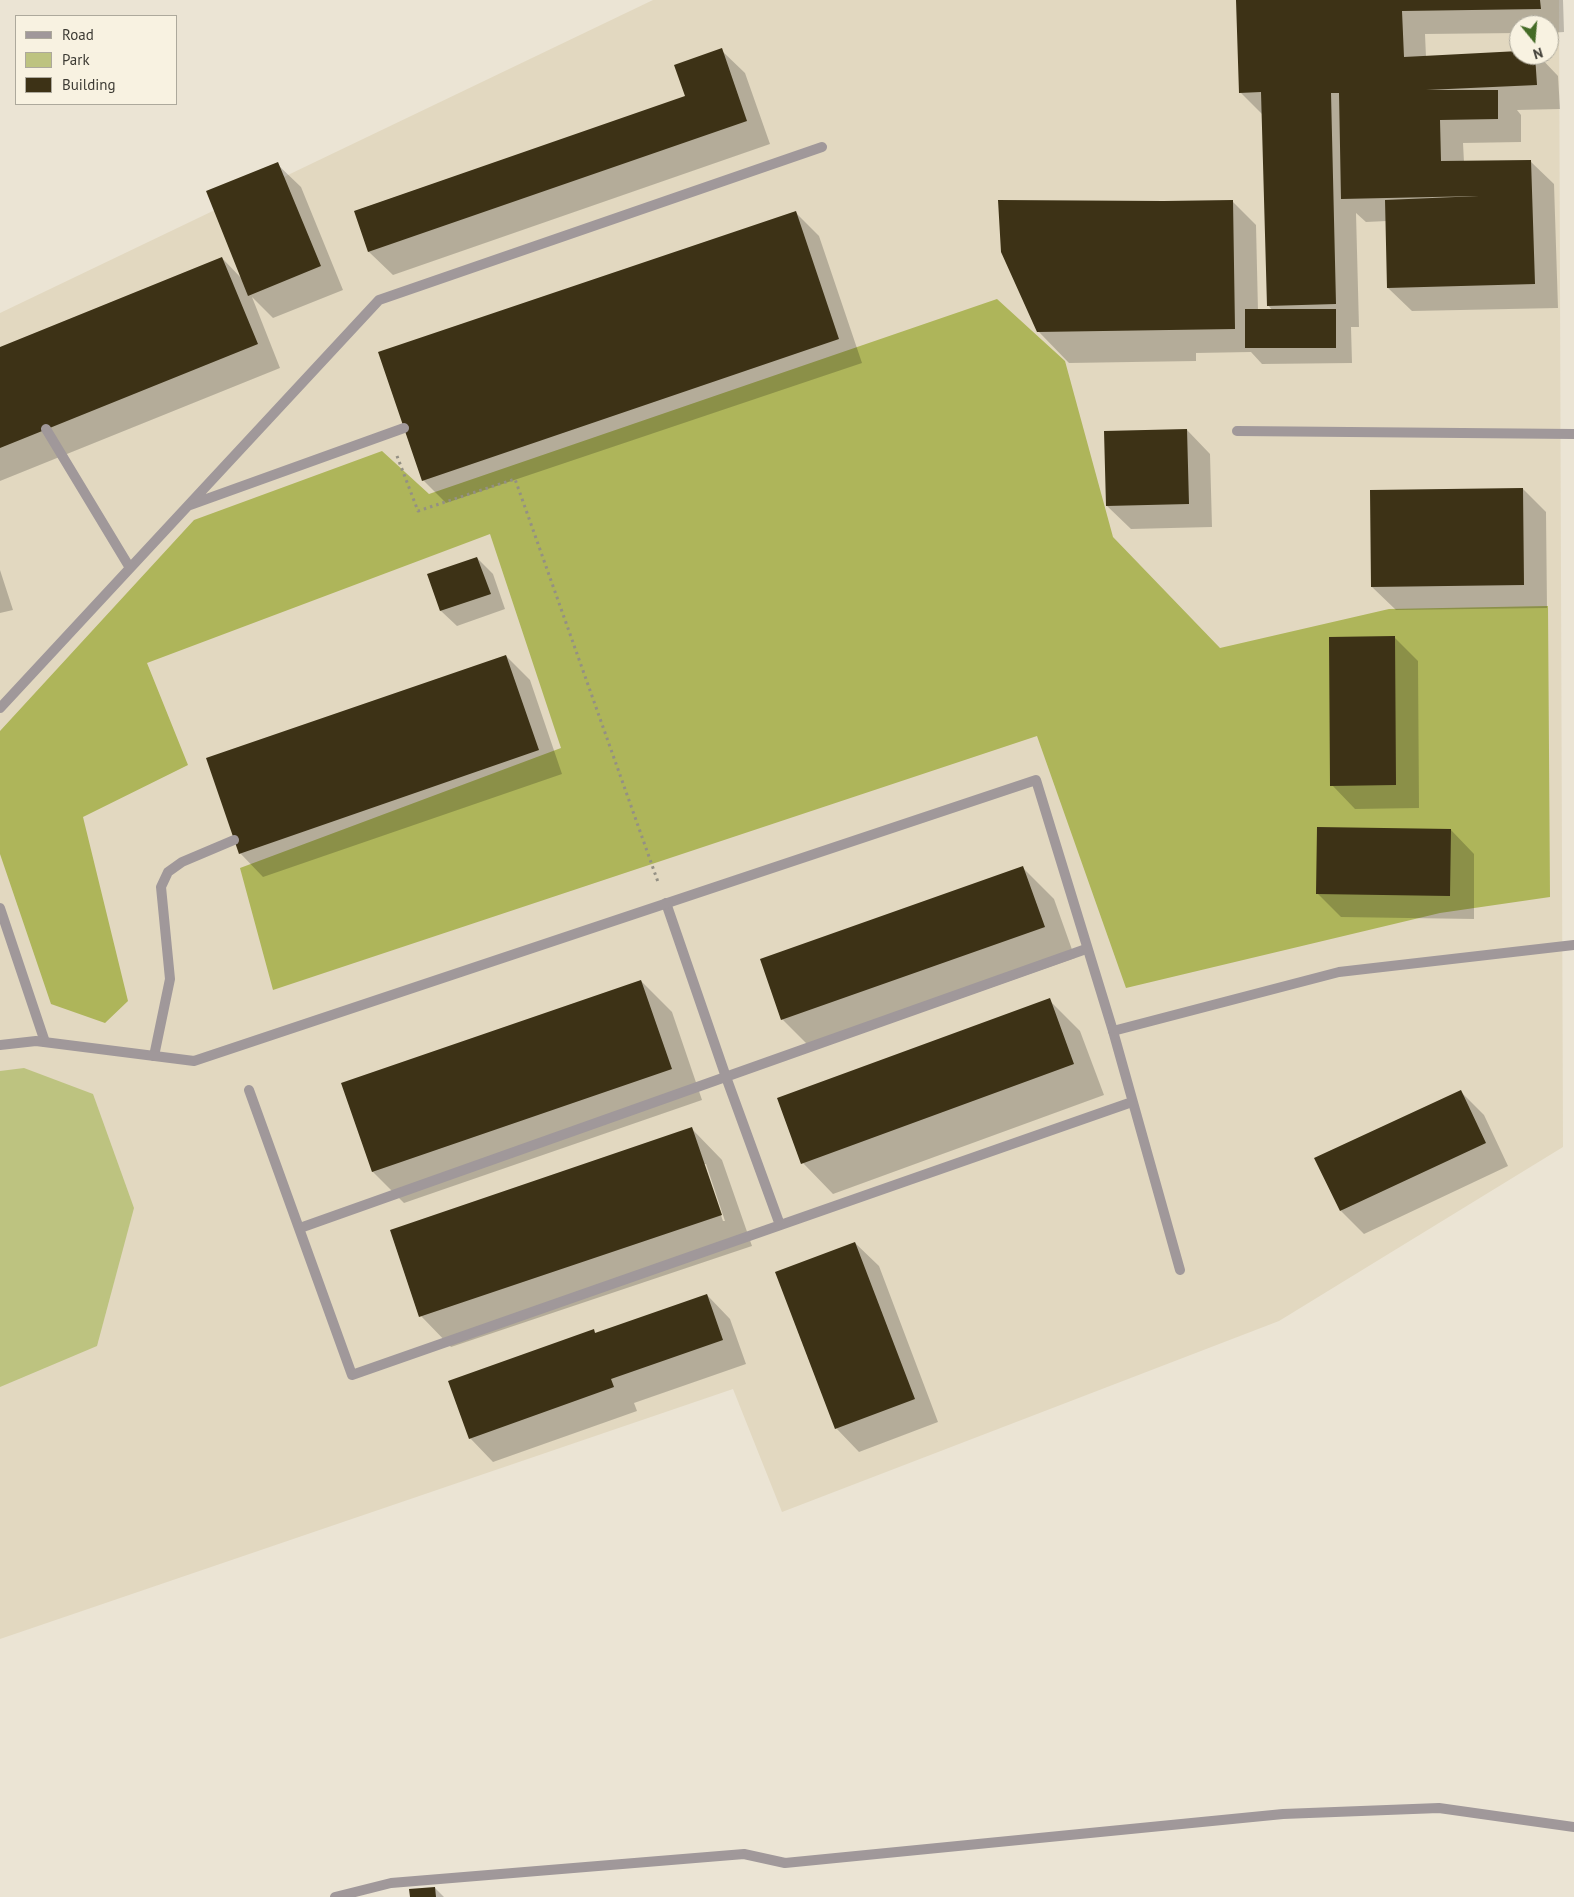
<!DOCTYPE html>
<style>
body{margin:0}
#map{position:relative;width:1574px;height:1897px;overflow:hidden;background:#ebe4d4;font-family:"PT Sans",sans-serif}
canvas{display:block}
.legend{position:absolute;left:15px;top:15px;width:162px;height:90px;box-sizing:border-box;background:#f8f2e1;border:1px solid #ada99c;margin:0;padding:6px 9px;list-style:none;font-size:15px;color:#3d3b34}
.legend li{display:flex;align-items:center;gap:10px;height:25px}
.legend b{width:25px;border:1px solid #ada99c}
.north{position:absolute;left:1509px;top:15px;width:50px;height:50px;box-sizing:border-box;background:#f8f2e1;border:1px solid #ada99c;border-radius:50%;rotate:163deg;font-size:14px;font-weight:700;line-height:20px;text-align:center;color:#3d3b34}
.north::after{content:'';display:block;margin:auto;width:18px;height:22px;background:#446b26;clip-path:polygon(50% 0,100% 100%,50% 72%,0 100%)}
</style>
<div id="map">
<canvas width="1574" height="1897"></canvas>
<ul class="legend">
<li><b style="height:6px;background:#a0989a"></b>Road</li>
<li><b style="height:14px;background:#bdc380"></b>Park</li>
<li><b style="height:14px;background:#3d3216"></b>Building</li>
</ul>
<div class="north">N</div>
</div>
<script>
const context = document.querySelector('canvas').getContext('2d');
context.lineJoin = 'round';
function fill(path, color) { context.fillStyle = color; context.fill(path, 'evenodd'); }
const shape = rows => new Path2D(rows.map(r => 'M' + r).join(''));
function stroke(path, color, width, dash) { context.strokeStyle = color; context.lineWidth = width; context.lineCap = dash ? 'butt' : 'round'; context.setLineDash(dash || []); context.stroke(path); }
fill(shape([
 [653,0,1559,0,1563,1147,1279,1321,782,1512,733,1389,0,1639,0,313],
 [1519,25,1549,25,1549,55,1519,55]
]), '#e2d8c0');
fill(shape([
 [24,1068,93,1094,134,1208,97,1346,0,1387,0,1071]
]), '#bdc380');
fill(shape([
 [997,299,1065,361,1113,537,1220,648,1389,609,1548,606,1550,897,1440,913,1126,988,1037,736,273,990,240,868,561,748,490,534,147,663,188,765,83,817,128,1001,105,1023,51,1004,0,854,0,731,194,520,382,451,429,494]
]), '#aeb55a');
fill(shape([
 [1238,0,1563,0,1564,32,1549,33,1549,25,1519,25,1519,33,1425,34,1426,57,1519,53,1519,55,1538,55,1558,76,1560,109,1517,110,1521,115,1521,142,1463,143,1464,162,1530,161,1554,184,1558,308,1412,311,1388,288,1387,221,1366,222,1356,213,1359,327,1351,327,1352,363,1262,364,1251,352,1196,353,1196,361,1069,363,1038,331,1232,201,1256,225,1258,311,1273,311,1268,305,1263,115,1240,92],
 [721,50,745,73,770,144,393,275,369,252,355,211,686,97],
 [277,164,301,187,343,290,273,318,252,297,280,368,0,481,0,348,222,258,243,280],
 [795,212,819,236,862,363,446,503,423,480],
 [1187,430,1210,454,1212,527,1131,529,1107,506],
 [1523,489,1546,512,1547,608,1396,610,1372,587],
 [477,558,493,574,505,609,457,626,441,611,429,575],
 [0,570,13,610,0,613],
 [1394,637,1418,661,1419,808,1355,809,1332,785],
 [506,656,530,680,562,774,263,877,240,853],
 [1451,830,1474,854,1474,919,1341,917,1318,894],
 [1023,868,1054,899,1075,958,813,1050,782,1019],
 [641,981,672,1012,702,1100,404,1203,373,1172,343,1084],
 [1049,1000,1080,1031,1104,1095,833,1194,803,1163],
 [1460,1091,1484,1115,1508,1166,1364,1234,1341,1211],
 [692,1129,722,1160,752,1246,451,1347,421,1316],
 [703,1164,706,1164,725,1221,723,1221],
 [855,1243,879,1266,938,1422,859,1452,836,1428],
 [707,1295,730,1319,746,1364,634,1403,637,1411,493,1462,470,1438,593,1331,597,1334],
 [435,1888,444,1897,411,1897]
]), '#0003');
fill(shape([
 [1236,0,1540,0,1541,9,1402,11,1404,57,1519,51,1519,55,1535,55,1537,85,1426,90,1498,90,1498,119,1440,120,1441,161,1531,160,1535,284,1387,288,1385,200,1479,196,1341,199,1339,93,1331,93,1336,304,1267,306,1261,92,1239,93],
 [722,48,747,121,368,252,354,211,685,96,674,65],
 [278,162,321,266,248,296,206,191],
 [998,200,1164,201,1233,200,1235,329,1037,332,1001,252],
 [796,211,839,339,422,481,378,352],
 [222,257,258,344,0,448,0,347],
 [1245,309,1336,309,1336,348,1245,348],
 [1187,429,1189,504,1106,506,1104,431],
 [1523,488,1524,585,1371,587,1370,490],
 [477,557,491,594,440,611,427,574],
 [1395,636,1396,785,1330,786,1329,637],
 [506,655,539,750,239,854,206,758],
 [1317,827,1451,829,1450,896,1316,894],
 [1023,866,1045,927,781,1020,760,959],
 [641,980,672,1069,372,1172,341,1083],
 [1050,998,1074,1064,801,1164,777,1098],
 [1461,1090,1486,1143,1340,1211,1314,1158],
 [692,1127,722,1215,419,1317,390,1230],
 [855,1242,915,1399,835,1429,775,1272],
 [707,1294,723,1340,611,1379,614,1387,469,1439,448,1381,594,1329,595,1333],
 [435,1887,436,1897,410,1897,409,1889]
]), '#3d3216');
stroke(shape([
 [397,456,418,511,515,479,658,882]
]), '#949084', 3, [2.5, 4]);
stroke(shape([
 [46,429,130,568],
 [1237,431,1574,434],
 [190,505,404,428],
 [0,708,379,300,822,147],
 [666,903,726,1077,780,1225],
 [0,908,45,1042],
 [1113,1031,1180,1270],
 [154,1056,170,979,161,887,168,872,182,862,234,840],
 [249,1090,352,1375,1132,1102],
 [300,1228,1086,949],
 [335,1897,391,1883,744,1854,785,1863,1283,1814,1439,1808,1574,1827]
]), '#a0989a', 10);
stroke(shape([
 [0,1045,36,1041,194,1061,1036,780,1113,1031,1339,972,1574,945]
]), '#a0989a', 10);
</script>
